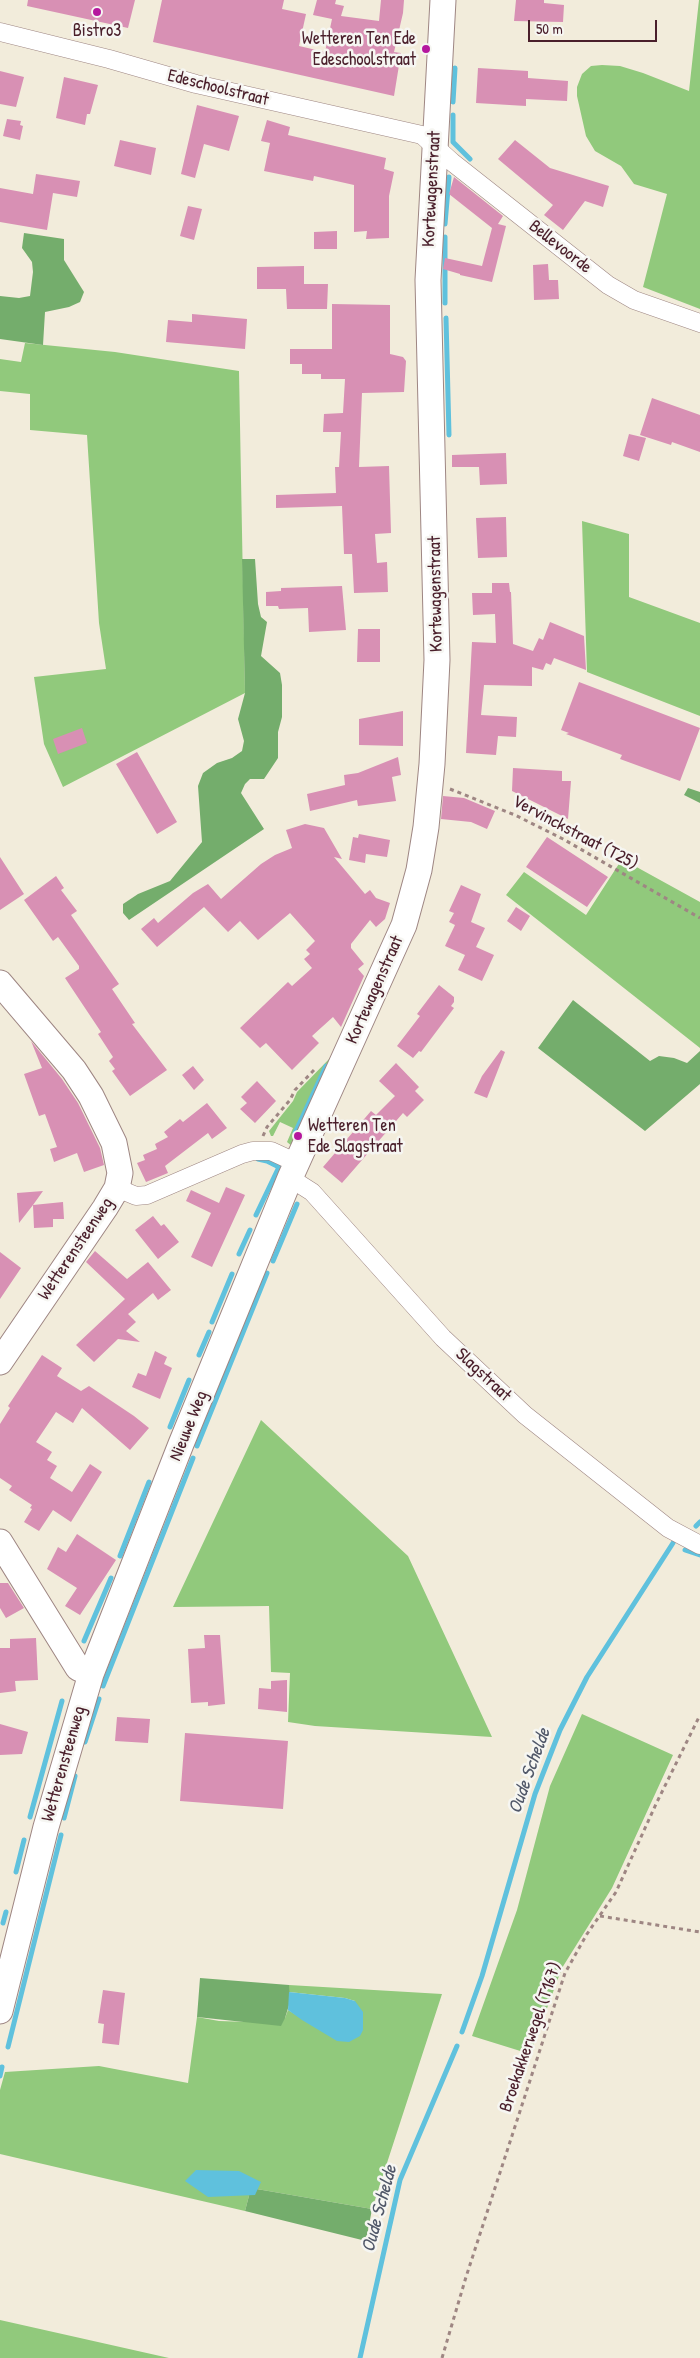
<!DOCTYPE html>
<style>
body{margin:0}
#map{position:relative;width:700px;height:2358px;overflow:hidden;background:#f2ecdb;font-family:"Patrick Hand",sans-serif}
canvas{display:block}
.scale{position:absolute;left:528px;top:20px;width:129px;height:22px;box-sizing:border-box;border:2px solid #4a1f2b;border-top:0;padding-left:6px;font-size:15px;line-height:18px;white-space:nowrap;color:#4a1f2b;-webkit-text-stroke:4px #f6f6f2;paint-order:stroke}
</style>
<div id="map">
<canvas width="700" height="2358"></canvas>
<div class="scale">50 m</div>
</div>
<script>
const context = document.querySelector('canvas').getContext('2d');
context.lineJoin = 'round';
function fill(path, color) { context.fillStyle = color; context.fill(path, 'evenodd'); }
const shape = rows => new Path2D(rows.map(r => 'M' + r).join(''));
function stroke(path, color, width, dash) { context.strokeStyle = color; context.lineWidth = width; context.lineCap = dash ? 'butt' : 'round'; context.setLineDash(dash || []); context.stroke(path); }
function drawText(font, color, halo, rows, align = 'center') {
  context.font = font + ' "Patrick Hand",sans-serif'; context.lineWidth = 5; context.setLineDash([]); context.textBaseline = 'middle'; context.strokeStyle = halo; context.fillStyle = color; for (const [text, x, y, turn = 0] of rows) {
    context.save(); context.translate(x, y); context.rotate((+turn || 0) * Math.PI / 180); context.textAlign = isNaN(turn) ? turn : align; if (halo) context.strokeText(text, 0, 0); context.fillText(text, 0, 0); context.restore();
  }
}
fill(shape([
 [699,0,700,0,700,309,643,287,667,194,634,184,621,166,595,151,586,136,577,96,577,87,582,74,591,66,602,65,620,66,643,73,689,91],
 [25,343,115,352,239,371,245,693,63,787,44,744,34,677,106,669,99,623,87,435,30,430,30,394,0,391,0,359,21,362],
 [582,521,629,534,629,597,700,623,700,716,587,672],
 [622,859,700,902,700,1048,506,895,524,872,586,915],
 [331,1057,293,1147,287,1142,293,1128,280,1122,273,1136,271,1136,269,1131,293,1101,297,1092],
 [261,1420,408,1556,492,1737,315,1726,288,1722,290,1673,271,1672,269,1606,173,1607],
 [582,1714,673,1755,612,1888,562,1968,530,2054,472,2036,517,1910,550,1786],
 [289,1985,442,1994,372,2209,251,2188,245,2211,0,2154,0,2090,5,2072,99,2066,188,2083,197,2017,219,2021,249,2022,285,2018,288,2010,320,2029,355,2001,345,1998,289,1992],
 [0,2320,169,2358,0,2358]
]), '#91c97c');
fill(shape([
 [24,233,64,239,64,260,84,292,80,302,69,307,45,312,43,345,0,339,0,296,19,298,30,296,33,272,32,262,22,248],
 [242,559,255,559,258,604,261,617,267,622,261,656,280,673,282,685,282,717,278,732,278,758,264,779,250,779,245,784,241,793,264,829,129,920,123,913,123,904,138,894,170,881,202,842,198,786,203,773,217,763,232,758,242,751,244,741,238,719,245,693],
 [688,788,700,792,700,803,684,795],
 [573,1000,650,1061,659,1056,674,1058,687,1063,700,1051,700,1084,645,1131,538,1048],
 [200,1978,289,1985,290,2002,285,2018,281,2026,197,2017],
 [251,2188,372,2209,366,2241,245,2211]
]), '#74ad6c');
fill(shape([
 [289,1992,345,1998,355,2001,363,2012,363,2030,360,2036,349,2042,337,2041,302,2020,288,2010],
 [196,2170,239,2171,261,2182,255,2195,208,2197,185,2181]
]), '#5fc1dd');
stroke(shape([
 [453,102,455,68],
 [453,115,453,142,470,159],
 [445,224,449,177],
 [445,237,445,303],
 [446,318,449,435],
 [295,1133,326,1066],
 [256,1215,279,1167,267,1161,258,1159],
 [239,1254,250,1230],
 [273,1261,297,1204],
 [212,1322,232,1274],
 [199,1355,209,1332],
 [170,1427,189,1380],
 [197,1446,267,1273],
 [696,1526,700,1522],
 [685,1550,700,1555],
 [120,1556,149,1482],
 [84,1641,111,1578],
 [103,1686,193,1458],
 [85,1742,99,1699],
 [30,1817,62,1701],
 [64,1818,75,1776],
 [16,1872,24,1840],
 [3,1923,6,1912],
 [462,2032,482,1976,535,1794,560,1730,587,1677,673,1543],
 [8,2047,61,1835],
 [0,2076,2,2067],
 [360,2358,400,2180,457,2046]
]), '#5fc1dd', 5);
fill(shape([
 [28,0,135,0,128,28,27,6],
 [162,0,284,0,282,9,306,14,299,46,325,52,332,19,313,15,317,0,336,0,335,4,344,6,341,16,379,21,381,0,404,0,403,13,394,52,401,53,394,96,153,42],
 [516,0,544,0,544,3,564,5,563,22,514,21],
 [478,68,528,71,528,78,568,81,567,101,526,99,526,106,476,103],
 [0,71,24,77,16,107,0,104],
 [64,77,98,85,90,114,87,114,85,125,56,118],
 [197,105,239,116,229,151,204,144,195,178,181,174],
 [7,119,21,121,20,125,23,126,20,140,3,136],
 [267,120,290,127,288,135,386,158,384,169,394,172,389,196,389,238,366,239,367,231,354,232,354,185,314,176,313,181,264,171,270,143,261,141],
 [120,140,156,148,151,175,114,166],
 [515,140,550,168,609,186,603,207,585,201,563,230,544,215,553,205,498,159],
 [36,174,80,181,77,197,53,193,47,230,0,222,0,188,33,194],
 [454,177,503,216,498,224,506,226,492,282,460,275,460,274,443,269,445,258,482,266,492,228,449,194],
 [188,206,202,209,194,240,180,236],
 [337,231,337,249,314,249,314,232],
 [548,264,549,280,558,280,559,299,534,300,533,265],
 [304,266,304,284,328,284,327,309,287,309,286,289,257,289,257,267],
 [332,304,390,305,390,354,403,357,406,361,404,392,362,393,359,467,389,466,391,533,375,534,377,563,387,562,388,592,354,593,352,554,344,554,342,506,276,508,276,495,336,493,335,467,339,467,341,432,323,432,324,414,343,413,345,379,321,379,321,374,302,374,302,364,290,364,290,349,332,349],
 [192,314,247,319,245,349,166,342,168,320,192,322],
 [652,398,700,415,700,452,672,442,671,445,640,435],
 [629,434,646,438,639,461,623,456],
 [506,453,507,484,480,485,479,467,452,467,452,455],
 [506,517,507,557,478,558,476,518],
 [492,583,509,583,510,592,511,592,513,644,533,651,539,638,543,640,550,622,584,636,586,670,554,658,551,665,546,663,543,670,532,667,532,686,484,685,481,715,517,717,516,737,498,736,496,755,466,753,472,642,496,643,495,614,473,615,472,593,492,593],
 [342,586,346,630,309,632,308,608,279,609,278,606,266,606,266,592,281,591,281,588],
 [358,629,380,629,380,662,357,662],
 [579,682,700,728,680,781,620,759,622,755,566,734,569,733,561,730],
 [403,711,403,746,359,745,359,719],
 [82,728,87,743,58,754,53,739],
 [137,752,177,822,157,834,116,764],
 [398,757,401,775,392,777,396,801,358,806,357,800,310,811,307,794,345,785,344,775,358,773],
 [513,768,562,771,562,781,571,781,568,819,512,791],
 [443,796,464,798,495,811,487,829,471,822,441,819],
 [305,824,324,828,342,859,334,857,365,894,370,890,376,898,390,903,385,919,376,927,370,920,351,944,351,948,364,964,358,969,364,976,341,1027,333,1017,312,1036,319,1043,292,1070,266,1043,260,1048,240,1028,288,982,292,986,312,968,304,959,310,954,306,950,315,941,290,913,258,940,240,921,228,932,204,907,157,947,141,929,154,918,158,923,193,893,208,884,221,899,261,864,275,855,292,848,286,830],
 [359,834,390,840,387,857,366,854,365,863,349,860,353,837,358,838],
 [547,837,608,877,587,907,526,867],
 [0,857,24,894,0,910],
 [56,876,64,888,61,890,77,911,71,915,119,984,112,989,135,1023,132,1024,167,1070,130,1096,112,1071,115,1069,109,1061,113,1057,98,1034,101,1032,65,978,79,969,79,966,58,937,53,941,24,900],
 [461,885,481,894,471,922,485,928,476,947,494,955,482,981,458,970,465,955,445,946,455,925,449,922,454,913,449,911],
 [516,907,530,916,521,931,507,921],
 [439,985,454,997,454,1002,451,1006,454,1008,421,1052,419,1051,413,1058,397,1046,420,1016,417,1014],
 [31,1041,62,1079,78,1103,100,1148,104,1165,84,1172,77,1153,54,1162,50,1149,57,1147,45,1114,39,1116,24,1074,42,1068],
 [501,1050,505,1052,487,1098,474,1093,482,1076],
 [396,1063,419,1087,415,1091,424,1100,407,1117,403,1113,342,1183,323,1167,371,1111,376,1115,395,1096,379,1081],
 [193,1066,204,1080,194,1090,182,1075],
 [257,1081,276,1101,255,1123,240,1109,247,1103,241,1097],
 [207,1103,227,1128,212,1139,208,1133,165,1166,168,1173,146,1182,137,1163,145,1160,143,1155,157,1149,155,1144,168,1137,164,1132,180,1119,183,1122],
 [226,1187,245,1195,212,1267,191,1257,211,1213,186,1201,191,1190,219,1203],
 [43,1191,33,1205,63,1202,64,1219,53,1219,53,1227,34,1228,33,1205,19,1223,17,1193],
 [153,1216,161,1226,164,1224,179,1242,158,1259,135,1230],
 [95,1251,127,1279,148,1262,171,1290,158,1300,153,1293,128,1314,136,1322,126,1331,140,1342,118,1339,94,1362,76,1345,125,1299,86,1262],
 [0,1252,21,1268,0,1299],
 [155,1351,167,1357,164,1364,172,1368,160,1399,132,1387,138,1373,146,1376],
 [42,1355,62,1368,57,1376,81,1391,89,1386,134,1416,149,1428,130,1450,82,1408,73,1423,56,1412,36,1442,52,1452,47,1460,57,1466,50,1478,72,1492,90,1464,102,1472,71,1522,53,1510,39,1531,24,1522,32,1509,30,1508,32,1505,9,1490,12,1486,0,1478,0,1424,10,1408,8,1406],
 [77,1534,116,1560,80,1615,65,1606,77,1588,47,1569,58,1547,66,1552],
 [0,1583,8,1583,24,1608,6,1618,0,1608],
 [204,1635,220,1635,225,1704,208,1706,208,1702,191,1703,188,1649,205,1648],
 [36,1638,38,1680,15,1681,16,1691,0,1693,0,1648,10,1648,10,1639],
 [287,1680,287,1712,258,1709,259,1688,271,1689,271,1681],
 [117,1717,150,1719,148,1743,115,1741],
 [0,1724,28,1732,22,1754,0,1755],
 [185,1733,288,1741,283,1809,180,1801],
 [103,1990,125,1993,119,2045,102,2043,104,2024,98,2023]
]), '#d890b4');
const street = shape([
 [0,32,109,59,196,84,422,135,452,162,608,285,634,300,700,323],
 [290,1178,312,1192,443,1338,525,1415,668,1528,700,1545],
 [117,1188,136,1196,147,1195,242,1154,253,1151,271,1151,297,1163]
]);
const secondary = shape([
 [0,983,74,1070,91,1096,114,1143,120,1173,117,1188,105,1208,0,1362],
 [0,1542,78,1668,91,1674],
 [0,2011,46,1827,91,1674,181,1444,290,1178,404,925,419,870,426,827,432,764,437,660,428,280,443,0]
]);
stroke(street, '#9e8683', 19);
stroke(secondary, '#9e8683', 27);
stroke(shape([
 [450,789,515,815,563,839,700,918],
 [263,1136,267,1127,290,1100,295,1090,314,1070],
 [600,1916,700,1932],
 [442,2358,466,2277,565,1973,587,1934,616,1892,656,1804,700,1715]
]), '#9e8683', 3, [4, 4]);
stroke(street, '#fff', 18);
stroke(secondary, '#fff', 25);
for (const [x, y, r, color] of [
 [97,12,5,"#b5179e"],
 [426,49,5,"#b5179e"],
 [298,1136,5,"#b5179e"]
]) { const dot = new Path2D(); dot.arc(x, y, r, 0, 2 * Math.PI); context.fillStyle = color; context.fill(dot); stroke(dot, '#f6f6f2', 2); }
drawText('18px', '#4a1f2b', '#f6f6f2', [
 ["Bistro3",97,31],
 ["Wetteren Ten Ede",416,39,"right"],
 ["Edeschoolstraat",416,60,"right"],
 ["Wetteren Ten",308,1126,"left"],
 ["Ede Slagstraat",308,1147,"left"]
]);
drawText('18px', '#4a1f2b', '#f6f6f2', [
 ["Edeschoolstraat",218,88,14],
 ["Kortewagenstraat",432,189,-87],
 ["Bellevoorde",560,247,38],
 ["Kortewagenstraat",436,594,-91],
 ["Vervinckstraat (T25)",575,833,28],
 ["Kortewagenstraat",375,990,-66],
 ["Wetterensteenweg",76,1249,-56],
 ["Slagstraat",483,1375,43],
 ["Nieuwe Weg",189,1426,-68],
 ["Wetterensteenweg",64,1764,-74],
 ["Broekakkerwegel (T167)",531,2037,-71]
]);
drawText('italic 19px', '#515869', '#f6f6f2', [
 ["Oude Schelde",530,1771,-70],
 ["Oude Schelde",380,2209,-75]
]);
</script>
